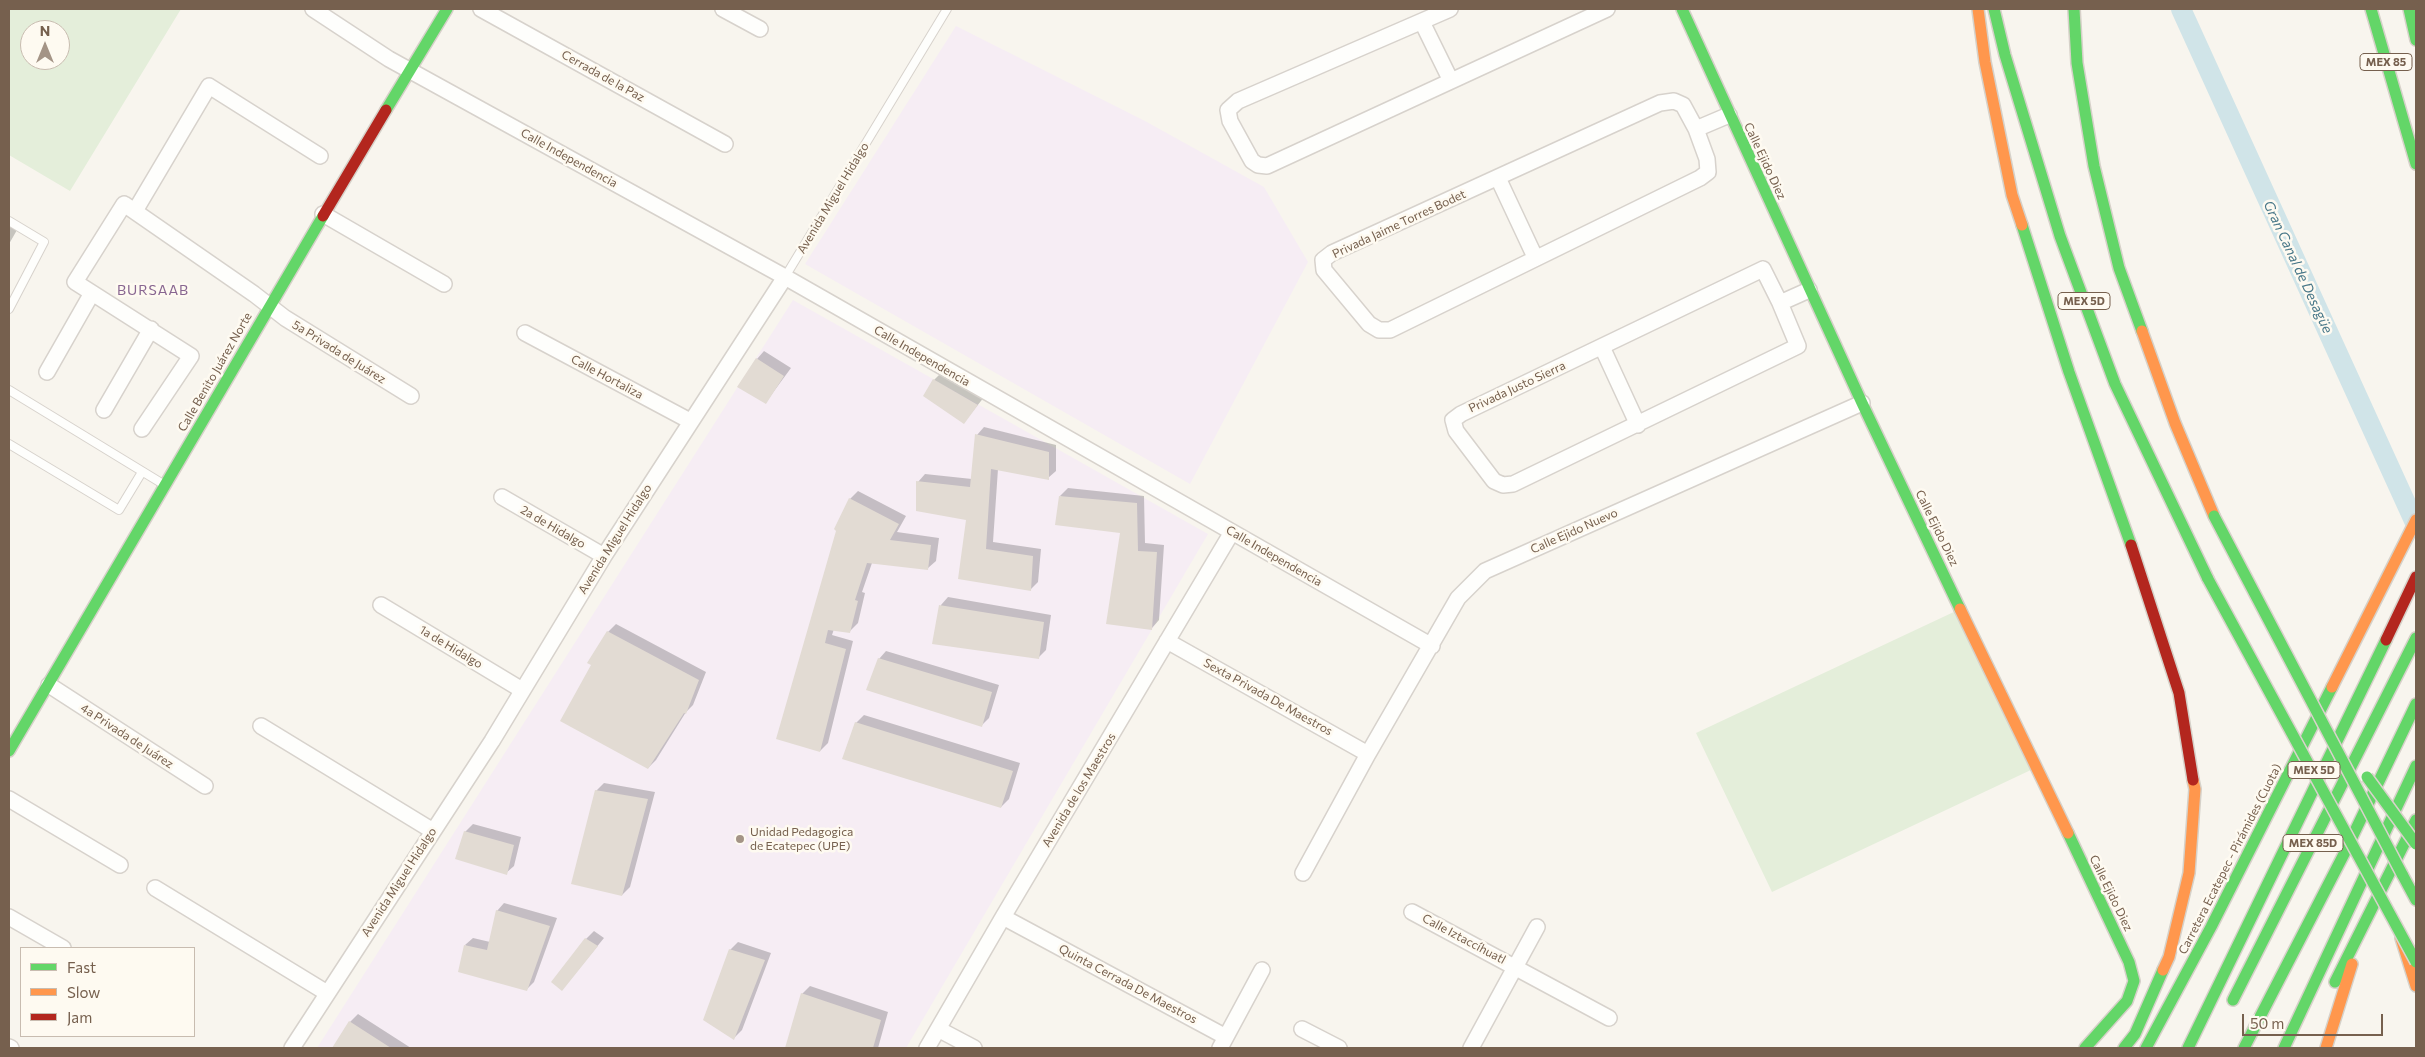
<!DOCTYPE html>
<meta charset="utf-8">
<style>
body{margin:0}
#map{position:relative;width:2425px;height:1057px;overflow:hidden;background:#f8f5ee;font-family:Commissioner,sans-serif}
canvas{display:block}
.frame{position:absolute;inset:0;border:10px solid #76604e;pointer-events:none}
.legend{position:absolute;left:20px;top:947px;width:175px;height:90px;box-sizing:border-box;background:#fefaf1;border:1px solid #c8bcb0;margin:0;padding:6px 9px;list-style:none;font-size:15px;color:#76604e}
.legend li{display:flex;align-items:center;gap:10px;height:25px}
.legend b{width:25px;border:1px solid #c8bcb0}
.north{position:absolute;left:20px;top:20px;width:50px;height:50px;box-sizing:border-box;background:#fefaf1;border:1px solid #c8bcb0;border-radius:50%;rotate:0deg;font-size:14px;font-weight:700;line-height:20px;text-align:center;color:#76604e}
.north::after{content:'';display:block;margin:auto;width:18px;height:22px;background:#a49486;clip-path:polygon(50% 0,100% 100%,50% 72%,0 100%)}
.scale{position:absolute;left:2242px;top:1014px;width:141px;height:22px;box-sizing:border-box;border:2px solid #76604e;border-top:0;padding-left:6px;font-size:15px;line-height:18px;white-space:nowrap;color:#76604e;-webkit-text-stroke:4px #fefaf1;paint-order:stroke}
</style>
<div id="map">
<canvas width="2425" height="1057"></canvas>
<div class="frame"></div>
<ul class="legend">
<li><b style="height:6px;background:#63d668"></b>Fast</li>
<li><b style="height:6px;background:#ff974d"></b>Slow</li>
<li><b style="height:6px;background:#b3261e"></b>Jam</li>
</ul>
<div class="north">N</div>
<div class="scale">50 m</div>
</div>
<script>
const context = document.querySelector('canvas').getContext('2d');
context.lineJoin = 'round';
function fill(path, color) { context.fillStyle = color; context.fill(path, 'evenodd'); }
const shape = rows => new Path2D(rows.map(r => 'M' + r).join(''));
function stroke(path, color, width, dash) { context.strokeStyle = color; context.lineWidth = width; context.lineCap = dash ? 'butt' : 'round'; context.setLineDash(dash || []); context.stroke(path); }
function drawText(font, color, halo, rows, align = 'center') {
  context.font = font + ' Commissioner,sans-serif'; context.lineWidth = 5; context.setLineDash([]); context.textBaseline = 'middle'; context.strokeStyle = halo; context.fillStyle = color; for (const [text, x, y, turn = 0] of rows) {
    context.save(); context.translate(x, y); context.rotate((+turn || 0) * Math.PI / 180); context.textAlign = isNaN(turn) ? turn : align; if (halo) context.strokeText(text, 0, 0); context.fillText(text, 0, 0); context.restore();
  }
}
fill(shape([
 [956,26,1145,121,1264,187,1308,262,1190,484,805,264],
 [793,300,1208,534,906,1048,317,1048]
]), '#f6edf4');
fill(shape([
 [9,9,181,9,70,191,9,155],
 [30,30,60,30,60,60,30,60],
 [1958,610,2033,769,1772,892,1696,733]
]), '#e4eeda');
fill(shape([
 [9,225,17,230,9,244],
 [764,351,791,368,766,402,757,359],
 [942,372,985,396,964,422,934,380],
 [984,427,1056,445,1056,471,1048,478,998,469,993,542,1041,549,1038,582,1030,590,960,578,967,519,918,482,925,474,972,479,977,435],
 [1068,488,1144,496,1145,543,1164,545,1159,620,1152,628,1122,532,1060,496],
 [858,491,906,516,897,532,939,538,936,561,928,568,872,563,862,592,865,593,858,623,850,631,834,629,832,635,853,641,828,743,820,751,778,738,850,499],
 [948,597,1051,615,1046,650,1038,658,934,643,941,605],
 [616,624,706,672,693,705,686,712,656,760,648,768,608,632],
 [886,651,999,685,989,718,981,726,879,659],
 [864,715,1020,763,1009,799,1001,807,856,723],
 [604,783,655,792,630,887,622,895,596,791],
 [473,824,521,837,514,866,506,873,465,832],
 [504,903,557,918,534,982,526,990,465,945,473,938,490,942,497,911],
 [594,931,604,938,569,981,586,939],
 [738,942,771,953,742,1030,734,1038,730,950],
 [810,986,888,1012,878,1048,786,1048,802,994],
 [358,1014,411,1048,333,1048,350,1022]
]), '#0003');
stroke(shape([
 [2181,9,2416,525]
]), '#d0e4e8', 20);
fill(shape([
 [756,358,784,376,766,404,737,387],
 [933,379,978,405,964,424,923,396],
 [975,434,1049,452,1049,480,991,469,986,549,1033,556,1031,591,958,579,966,520,916,511,916,481,970,487],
 [1059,496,1137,503,1138,551,1157,552,1152,630,1106,624,1120,533,1055,525],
 [849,498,899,524,890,540,931,545,928,570,867,563,855,600,858,601,850,633,828,630,825,643,846,649,820,752,776,739,836,531,834,529],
 [939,605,1044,622,1039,659,932,644],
 [607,631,699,680,686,714,684,713,648,769,560,721,591,665,587,663],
 [878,658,992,692,982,727,866,690],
 [855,722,1013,771,1001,808,842,759],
 [595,790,648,799,622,896,571,884],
 [464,831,514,845,507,875,455,859],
 [496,910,550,926,527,991,458,972,464,945,487,950],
 [585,938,598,946,562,991,551,982],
 [729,949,765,960,734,1040,703,1020],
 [801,993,881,1020,873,1048,785,1048],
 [349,1021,391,1048,332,1048]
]), '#e2dbd3');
const lane = shape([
 [9,221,44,242,9,309],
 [785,277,947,9],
 [9,390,163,484],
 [9,444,119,510,142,472]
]);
const street = shape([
 [313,9,389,59,785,277,1432,646],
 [481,9,725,144],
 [723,9,760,29],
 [1450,9,1238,101,1228,110,1230,121,1252,161,1258,165,1267,166,1607,9],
 [1422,22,1451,81],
 [1674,101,1683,105,1696,129,1707,159,1708,172,1700,178,1390,330,1379,330,1369,324,1324,270,1323,260,1332,253,1660,103,1674,101],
 [1696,129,1729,115],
 [1498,178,1535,257],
 [135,211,209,86,320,156],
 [323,214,444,284],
 [1763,269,1780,303,1798,346,1513,484,1503,485,1494,481,1456,431,1453,420,1461,414,1763,269],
 [1780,303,1809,290],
 [525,333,690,421],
 [1602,347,1638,425],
 [47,372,92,293],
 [104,410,151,329],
 [142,429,191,356,75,282,124,204,254,294,285,318,411,396],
 [502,497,604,556],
 [381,605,522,690],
 [1167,641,1368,754],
 [49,685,205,786],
 [261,726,433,831],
 [9,799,120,865],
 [1303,873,1368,754,1458,598,1485,571,1862,403],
 [155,888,327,993],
 [1412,912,1609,1018],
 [9,917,63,948],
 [1003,917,1226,1037],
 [938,1029,974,1048],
 [1302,1029,1339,1048],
 [9,1047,11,1048],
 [292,1048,492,741,604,556,785,277],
 [927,1048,1003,917,1232,532],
 [1220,1048,1262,970],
 [1471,1048,1537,927]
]);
const fast = shape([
 [1682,9,1862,403,1960,609],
 [1994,9,2005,55,2060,236,2115,384,2208,579],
 [2074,9,2077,63,2094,166,2119,268,2142,331],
 [2371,9,2416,164],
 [2409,9,2416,40],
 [386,110,447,9],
 [2022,225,2069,372,2131,545],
 [9,751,323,216],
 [2068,833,2129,962,2134,981,2127,1001,2085,1048],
 [2402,874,2416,900],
 [2335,982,2416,820],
 [2233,1000,2416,638],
 [2124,1048,2135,1034,2163,970],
 [2146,1048,2211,927,2332,687],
 [2188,1048,2386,640],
 [2244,1048,2344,854,2416,704],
 [2284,1048,2416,766]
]);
const slow = shape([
 [1978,9,1985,62,2012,195,2022,225],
 [2142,331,2175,423,2214,516],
 [1960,609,2068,833],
 [2332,687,2416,520],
 [2401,938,2416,986],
 [2163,970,2169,957,2189,873,2195,789,2193,780],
 [2326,1048,2352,964]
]);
const jam = shape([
 [323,216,386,110],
 [2131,545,2179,693,2193,780],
 [2386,640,2416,577]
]);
stroke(lane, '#d7d2cc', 10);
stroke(street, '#d7d2cc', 18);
stroke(fast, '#d6d1c9', 14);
stroke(slow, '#d6d1c9', 14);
stroke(jam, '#d6d1c9', 14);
stroke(lane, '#fefefc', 8);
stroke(street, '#fefefc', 15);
stroke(fast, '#63d668', 11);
stroke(slow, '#ff974d', 11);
stroke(jam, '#b3261e', 11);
const fastBridge = shape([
 [2214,516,2402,874],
 [2208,579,2416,962],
 [2367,777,2416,844]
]);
stroke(fastBridge, '#d9d2cb', 14, []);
stroke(fastBridge, '#63d668', 11);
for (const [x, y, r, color] of [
 [740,839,5,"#a49486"]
]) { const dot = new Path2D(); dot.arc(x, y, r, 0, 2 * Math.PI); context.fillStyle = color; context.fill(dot); stroke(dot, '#fefaf1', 2); }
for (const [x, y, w] of [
 [2386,62,52],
 [2084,301,52],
 [2314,770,52],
 [2313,843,60]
]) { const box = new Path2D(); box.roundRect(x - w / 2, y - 8.5, w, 17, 4); context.fillStyle = '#fefaf1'; context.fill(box); stroke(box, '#76604e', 1); }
drawText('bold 11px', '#76604e', null, [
 ["MEX 85",2386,62],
 ["MEX 5D",2084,301],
 ["MEX 5D",2314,770],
 ["MEX 85D",2313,843]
]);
drawText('12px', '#76604e', '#fefaf1', [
 ["Cerrada de la Paz",603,76,29],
 ["Calle Independencia",569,158,29],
 ["Calle Ejido Diez",1765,161,65],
 ["Avenida Miguel Hidalgo",833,198,-59],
 ["Privada Jaime Torres Bodet",1399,224,-25],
 ["5a Privada de Juárez",339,352,32],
 ["Calle Independencia",922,356,30],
 ["Calle Benito Juárez Norte",215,372,-60],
 ["Calle Hortaliza",607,377,28],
 ["Privada Justo Sierra",1517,387,-25],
 ["2a de Hidalgo",553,527,30],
 ["Calle Ejido Diez",1937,528,64],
 ["Calle Ejido Nuevo",1574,531,-24],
 ["Avenida Miguel Hidalgo",615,539,-58],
 ["Calle Independencia",1274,556,30],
 ["1a de Hidalgo",451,647,31],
 ["Sexta Privada De Maestros",1268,697,29],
 ["4a Privada de Juárez",127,736,33],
 ["Avenida de los Maestros",1079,790,-59],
 ["Carretera Ecatepec - Pirámides (Cuota)",2230,859,-63],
 ["Avenida Miguel Hidalgo",399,882,-57],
 ["Calle Ejido Diez",2111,893,64],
 ["Calle Iztaccíhuatl",1464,939,28],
 ["Quinta Cerrada De Maestros",1128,984,28]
]);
drawText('12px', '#76604e', '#fefaf1', [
 ["Unidad Pedagogica",750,832],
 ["de Ecatepec (UPE)",750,846]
], 'left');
drawText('italic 14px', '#487788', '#fefaf1', [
 ["Gran Canal de Desagüe",2298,267,65]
]);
context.letterSpacing = '1px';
drawText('14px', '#886691', '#fefaf1', [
 ["BURSAAB",153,290]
]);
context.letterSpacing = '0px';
</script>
